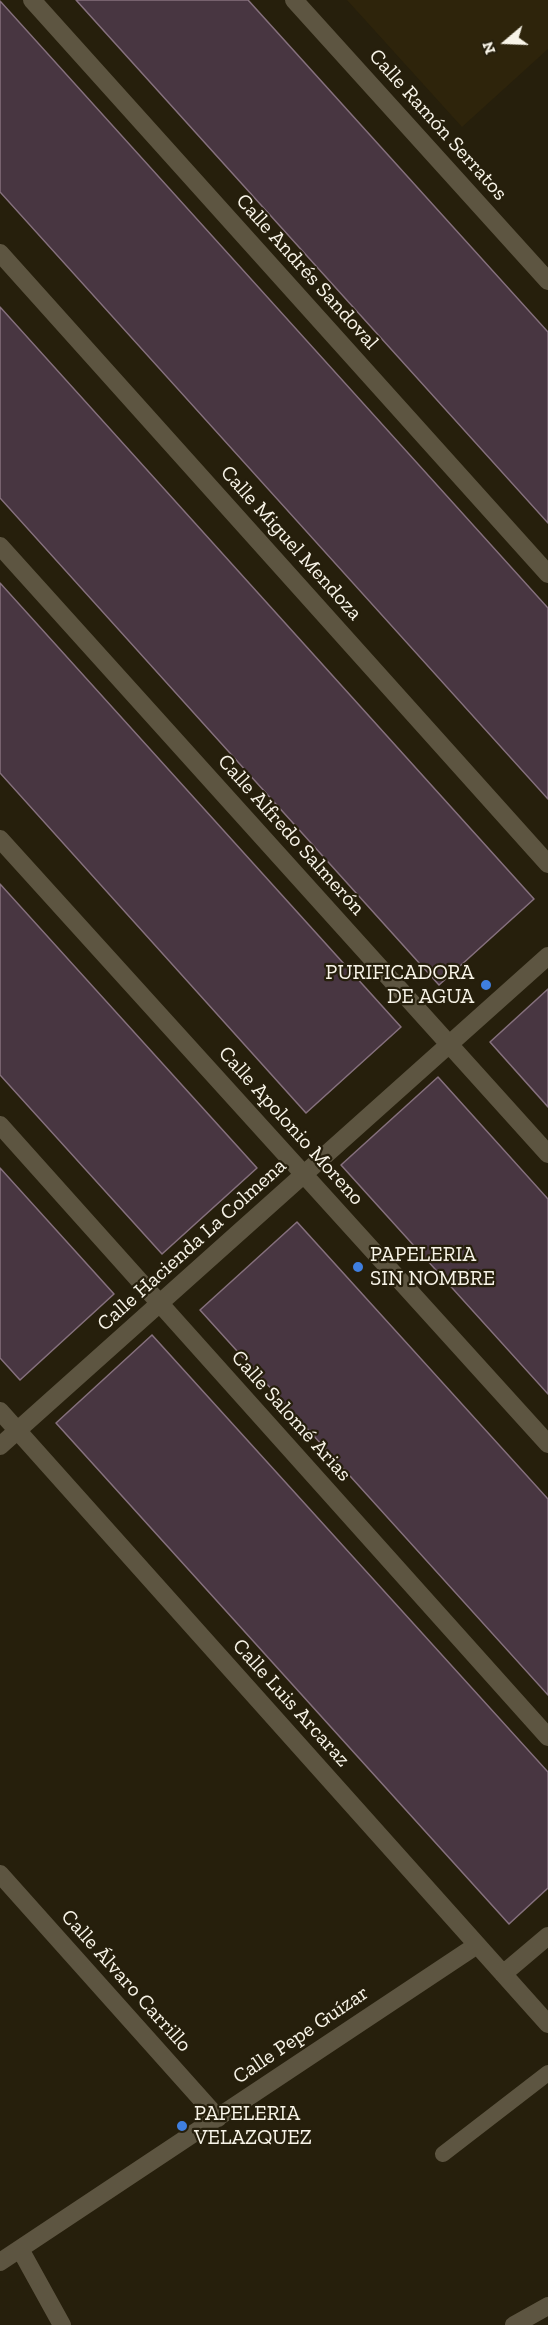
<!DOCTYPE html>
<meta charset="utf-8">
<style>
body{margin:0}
#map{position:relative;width:548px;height:2325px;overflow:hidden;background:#261f0c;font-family:"Zilla Slab",serif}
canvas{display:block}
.north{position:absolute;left:476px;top:12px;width:60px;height:60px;-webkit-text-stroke:4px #261f0c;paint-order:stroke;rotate:251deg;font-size:16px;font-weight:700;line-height:24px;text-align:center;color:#f8f4e8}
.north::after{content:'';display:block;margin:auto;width:21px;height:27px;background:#f8f4e8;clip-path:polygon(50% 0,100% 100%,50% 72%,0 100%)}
</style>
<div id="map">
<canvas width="548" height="2325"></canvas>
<div class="north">N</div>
</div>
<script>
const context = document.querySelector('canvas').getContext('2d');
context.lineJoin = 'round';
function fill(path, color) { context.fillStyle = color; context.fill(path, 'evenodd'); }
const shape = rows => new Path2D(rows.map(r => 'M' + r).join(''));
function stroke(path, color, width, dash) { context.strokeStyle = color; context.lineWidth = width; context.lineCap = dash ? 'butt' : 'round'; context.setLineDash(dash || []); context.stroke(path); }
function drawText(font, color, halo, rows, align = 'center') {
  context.font = font + ' "Zilla Slab",serif'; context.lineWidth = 4.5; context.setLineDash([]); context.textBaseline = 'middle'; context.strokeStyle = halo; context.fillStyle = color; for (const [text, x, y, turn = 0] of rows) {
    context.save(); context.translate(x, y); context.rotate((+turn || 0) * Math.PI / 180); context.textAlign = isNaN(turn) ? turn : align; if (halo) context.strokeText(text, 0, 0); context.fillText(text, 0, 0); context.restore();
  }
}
fill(shape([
 [347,0,548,0,548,49,462,127]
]), '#2e240b');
const building = shape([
 [76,0,248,0,548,332,548,523,76,0],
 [0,1,548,608,548,799,0,192,0,1],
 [0,307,534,899,439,985,0,498,0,307],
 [0,583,401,1027,306,1113,0,773,0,583],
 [0,884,257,1168,162,1254,0,1075,0,884],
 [548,989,548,1107,490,1042,548,989],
 [438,1077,548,1199,548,1394,341,1165,438,1077],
 [0,1168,114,1294,20,1380,0,1358,0,1168],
 [297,1222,548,1499,548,1695,200,1310,297,1222],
 [152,1335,548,1772,548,1888,509,1924,56,1423,152,1335]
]);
fill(building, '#483641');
stroke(building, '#86717e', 1.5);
stroke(shape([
 [443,2154,548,2073]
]), '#5d5541', 16);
stroke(shape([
 [32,0,548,574],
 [294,0,548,281],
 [0,253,548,864],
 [0,546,548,1154],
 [0,839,548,1444],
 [0,1125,548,1737],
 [0,1411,548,2024],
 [0,1446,548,956],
 [0,1874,218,2118],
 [503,1974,548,1936],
 [20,2249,62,2325],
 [0,2262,477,1945],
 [514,2325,548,2306]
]), '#5d5541', 18);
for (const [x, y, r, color] of [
 [486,985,6,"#3f7fe0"],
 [358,1267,6,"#3f7fe0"],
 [182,2126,6,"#3f7fe0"]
]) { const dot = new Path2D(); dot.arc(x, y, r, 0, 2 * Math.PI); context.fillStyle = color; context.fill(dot); stroke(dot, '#261f0c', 2); }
drawText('21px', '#f8f4e8', '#261f0c', [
 ["Calle Ramón Serratos",438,125,48],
 ["Calle Andrés Sandoval",307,272,48],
 ["Calle Miguel Mendoza",291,543,48],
 ["Calle Alfredo Salmerón",291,835,48],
 ["Calle Apolonio Moreno",291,1126,48],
 ["Calle Hacienda La Colmena",192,1245,-42],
 ["Calle Salomé Arias",291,1416,48],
 ["Calle Luis Arcaraz",291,1703,48],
 ["Calle Álvaro Carrillo",126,1981,48],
 ["Calle Pepe Guízar",301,2035,-34]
]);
drawText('21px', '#f8f4e8', '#261f0c', [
 ["PURIFICADORA",474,973,"right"],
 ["DE AGUA",474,997,"right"],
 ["PAPELERIA",370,1255],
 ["SIN NOMBRE",370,1279],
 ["PAPELERIA",194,2114],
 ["VELAZQUEZ",194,2138]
], 'left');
</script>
